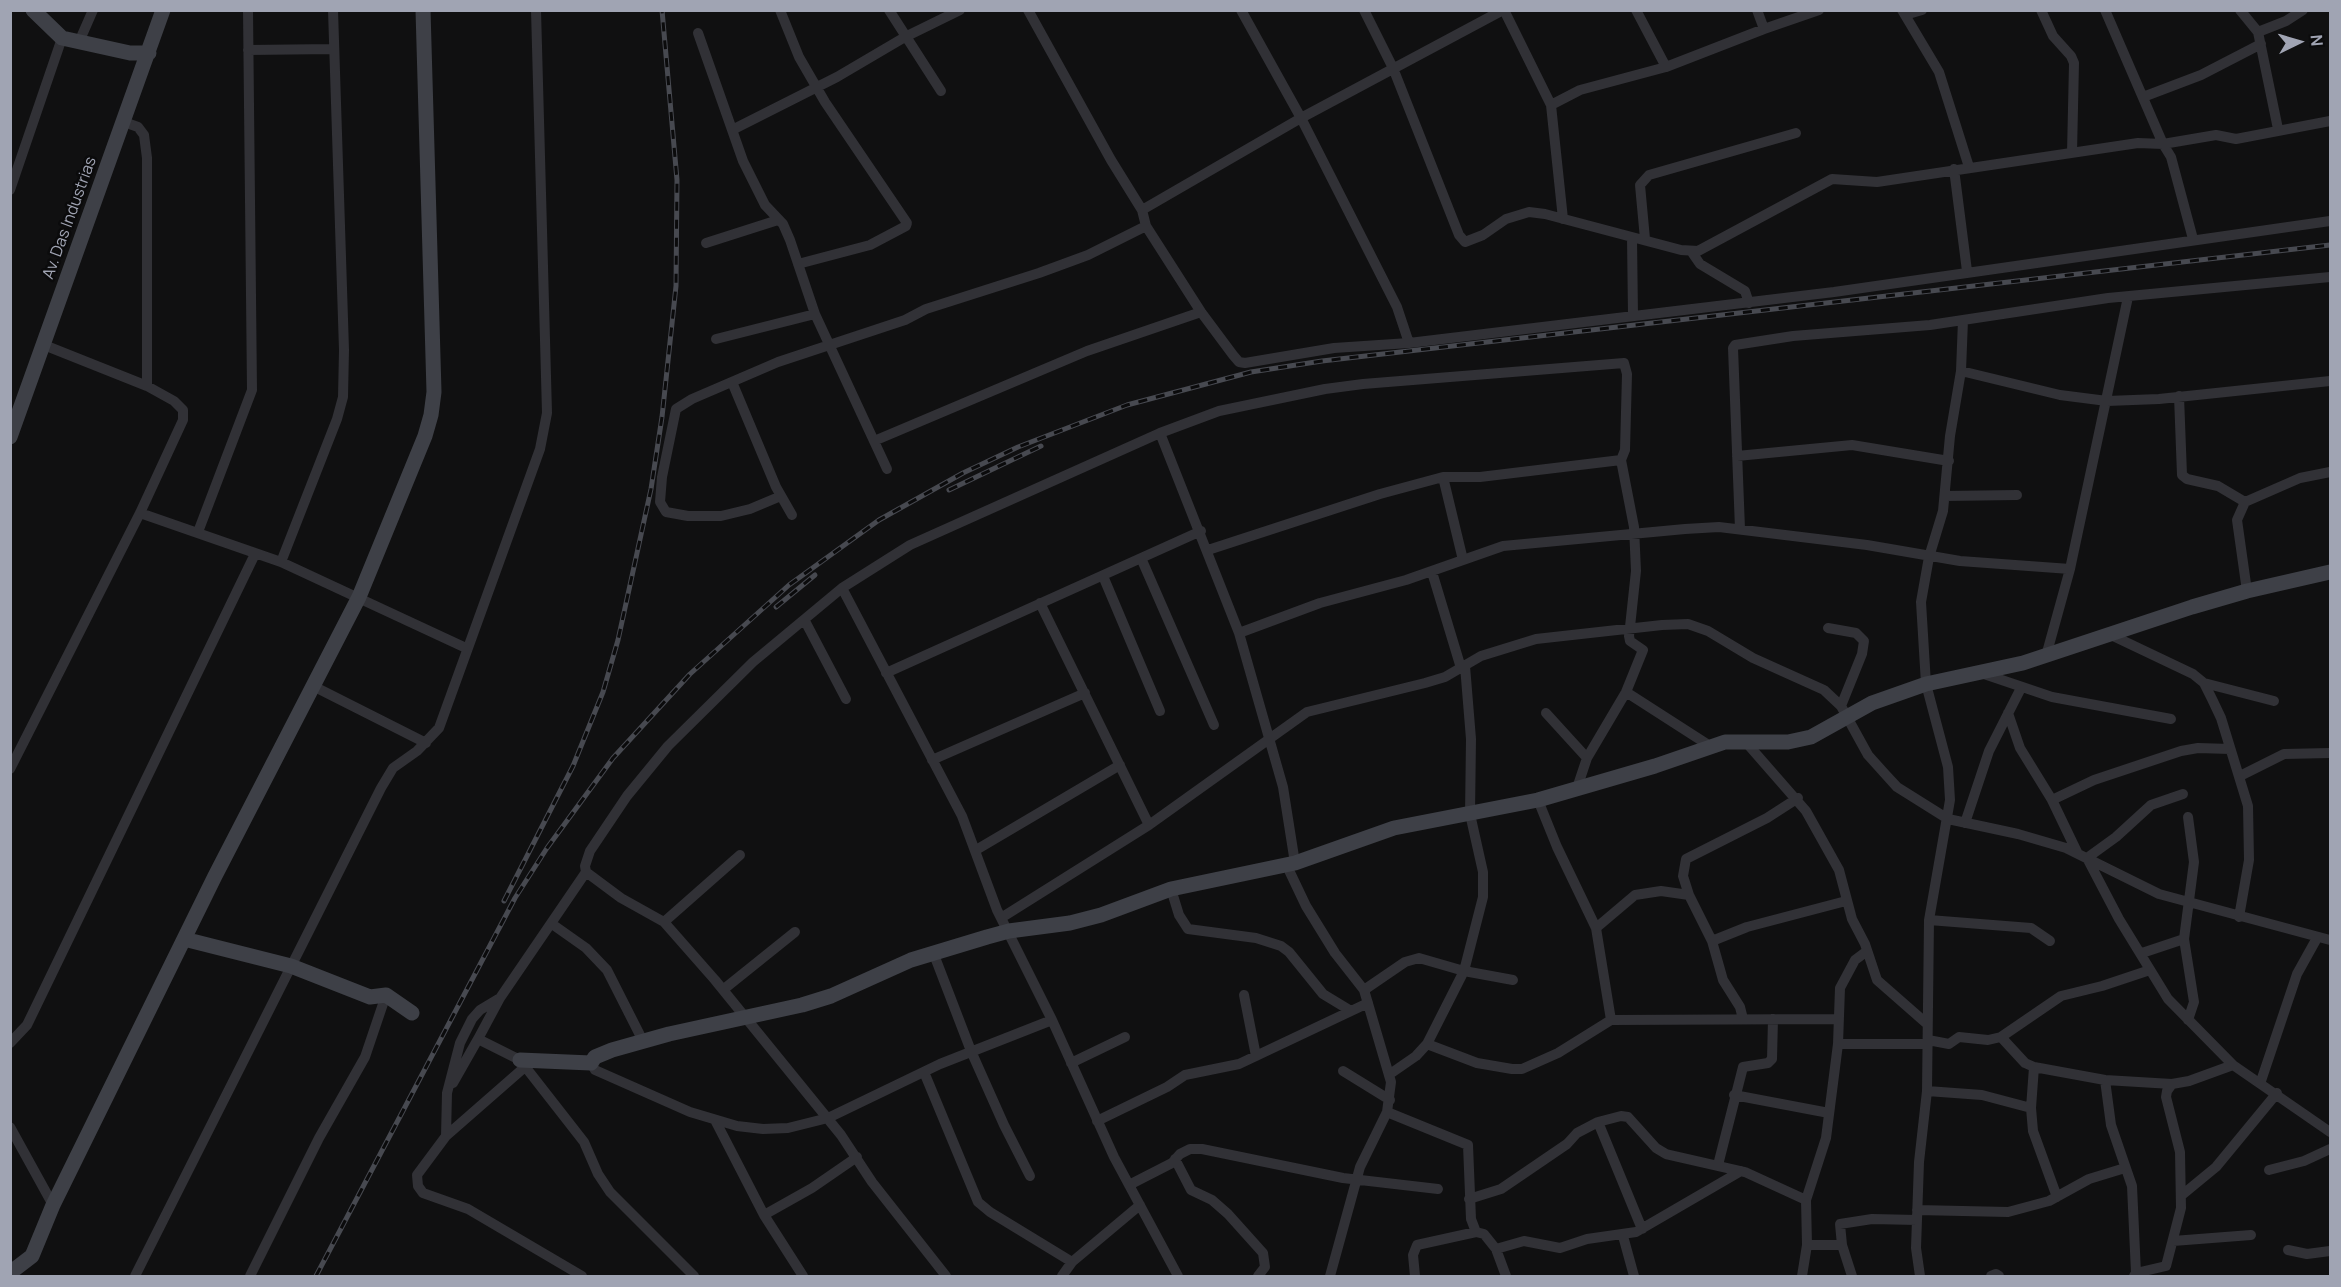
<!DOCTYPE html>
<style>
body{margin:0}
#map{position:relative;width:2341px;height:1287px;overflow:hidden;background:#101011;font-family:Manrope,sans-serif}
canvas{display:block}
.frame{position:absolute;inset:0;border:12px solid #a0a4b3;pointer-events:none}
.north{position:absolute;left:2269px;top:12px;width:60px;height:60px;-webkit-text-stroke:4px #0b0b0c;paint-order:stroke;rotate:85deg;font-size:16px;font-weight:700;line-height:24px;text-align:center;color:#a0a4b3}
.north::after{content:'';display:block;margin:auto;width:21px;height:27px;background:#a0a4b3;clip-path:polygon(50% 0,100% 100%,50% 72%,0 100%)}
</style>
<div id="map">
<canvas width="2341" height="1287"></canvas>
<div class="frame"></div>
<div class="north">N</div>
</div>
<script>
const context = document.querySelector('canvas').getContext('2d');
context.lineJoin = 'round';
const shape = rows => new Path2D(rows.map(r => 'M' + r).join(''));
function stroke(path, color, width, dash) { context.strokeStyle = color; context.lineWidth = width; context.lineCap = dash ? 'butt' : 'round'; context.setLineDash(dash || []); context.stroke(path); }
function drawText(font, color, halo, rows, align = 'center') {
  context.font = font + ' Manrope,sans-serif'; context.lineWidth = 5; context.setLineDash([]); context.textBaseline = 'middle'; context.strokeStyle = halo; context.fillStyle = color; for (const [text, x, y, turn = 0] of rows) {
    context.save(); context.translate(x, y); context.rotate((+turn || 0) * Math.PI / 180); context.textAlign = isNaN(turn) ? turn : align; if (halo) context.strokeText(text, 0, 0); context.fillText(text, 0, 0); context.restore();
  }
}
stroke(shape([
 [780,10,799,57,825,102,907,223,906,226,870,245,798,264],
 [889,10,941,91],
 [1028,10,1111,160,1142,210,1146,226,1201,312,1233,355,1239,362,1245,363,1334,348,1409,343,1834,292,2330,221],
 [1241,10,1301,118,1397,307,1409,343],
 [1364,10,1393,68,1459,235,1465,242,1483,235,1506,219,1529,212,1545,214,1681,250,1698,251,1832,179,1877,182,2138,143,2163,144,2216,135,2236,139,2330,121],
 [1504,10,1551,105,1563,219],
 [1636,10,1666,67],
 [1757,10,1764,29],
 [1902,10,1939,72,1969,167],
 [2041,10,2053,36,2071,56,2074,63,2072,153],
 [2105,10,2163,144,2171,157,2193,239],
 [2240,10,2258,32,2278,129],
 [1905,15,1922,10],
 [2258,32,2286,21,2303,10],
 [698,33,743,161,765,205,783,224,790,240,815,314,887,469],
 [79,42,93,10],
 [248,50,334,49],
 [2143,97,2201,75,2261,44],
 [1551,105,1580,90,1666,67,1764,29,1819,10],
 [124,122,138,127,144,135,147,158,147,386],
 [732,130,837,77,905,37,960,10],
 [1954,169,1967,271],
 [10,190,62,38],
 [1142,210,1301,118,1503,10],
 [1632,238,1633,315],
 [1645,239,1640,185,1649,175,1796,133],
 [706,243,778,220],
 [1691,251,1700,264,1745,291,1749,303],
 [716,339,815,314],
 [1961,371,2060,395,2107,401,2159,399,2330,381],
 [732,382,776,487,792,515],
 [2179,396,2182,475,2187,479,2218,486,2245,502],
 [1160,433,1239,633,1283,787,1295,863],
 [874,441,1087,351,1201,312],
 [1737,456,1852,445,1949,461],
 [1443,477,1463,560],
 [781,496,750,509,721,516,688,516,666,512,660,502,662,477,676,409,692,399,778,362,905,320,926,309,1039,273,1088,255,1146,226],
 [1945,496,2017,495],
 [140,513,281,562,466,648],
 [1740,529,1733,348,1735,345,1793,336,1930,325,2108,298,2330,277],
 [198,532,252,390,248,10],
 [1208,550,1380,494,1443,477,1480,477,1621,460],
 [1141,558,1214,725],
 [281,562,337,419,343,397,344,350,333,10],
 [1432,572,1461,668],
 [1103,576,1160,711],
 [842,588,962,816,997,910,1052,1020,1114,1157,1178,1276],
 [2247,591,2237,520,2245,502,2300,478,2330,472],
 [1040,603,1149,825],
 [805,621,846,699],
 [1828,628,1856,633,1864,641,1862,654,1841,706],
 [1239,633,1320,603,1406,580,1503,546,1685,529,1719,527,1867,545,1960,561,2070,569],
 [2111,635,2193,674,2204,683,2212,699,2221,718,2248,806,2249,860,2239,917],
 [2046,656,2070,569,2128,297],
 [886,673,1201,531],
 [1981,673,2052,697,2171,719],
 [2204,683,2274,701],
 [313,686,426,743],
 [1626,692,1710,746],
 [1546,713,1587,758],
 [2008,713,2020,748,2052,800,2077,852],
 [1744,740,1806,811,1839,870,1852,919,1865,944,1877,980,1926,1023],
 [932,760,1085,693],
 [10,769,140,513,183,420,183,410,174,401,147,386,44,345],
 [2240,776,2284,754,2330,753],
 [2183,794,2151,805,2116,837,2087,858,2119,919,2168,999,2233,1065,2330,1132],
 [1538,800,1557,847,1596,928,1611,1020],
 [2052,800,2094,780,2181,751,2198,748,2230,749],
 [2188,817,2194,862,2184,939,2194,1002,2188,1020],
 [1965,823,1989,751,2021,688],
 [976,850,1120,765],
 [1286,864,1306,906,1335,953,1364,990,1391,1082,1387,1112,1360,1167,1330,1276],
 [586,872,621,898,664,922,715,980,841,1135,872,1182,946,1276],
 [1171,889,1179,915,1188,929,1256,938,1281,946,1289,952,1323,994,1351,1011],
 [1001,918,1149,825,1307,712,1425,683,1445,677,1481,656,1536,639,1662,625,1688,624,1708,631,1753,658,1824,690,1841,706,1868,755,1886,775,1897,787,1948,819,2018,834,2066,848,2159,894,2330,940],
 [1929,920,2031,928,2050,941],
 [664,922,740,855],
 [552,924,586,948,607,970,643,1041],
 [1596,928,1635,895,1661,891,1689,895],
 [1712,941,1689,895,1683,876,1686,859,1767,818,1798,798],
 [1867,951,1855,960,1840,988,1838,1044,1927,1044],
 [933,952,971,1051,1004,1125,1030,1176],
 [2142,953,2184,939],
 [2150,970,2102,986,2061,996,2001,1037,2025,1063,2034,1067,2105,1080,2172,1084],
 [724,989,795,932],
 [1364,990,1405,962,1419,958,1464,971,1513,980],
 [1244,995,1256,1056],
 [1743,1019,1740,1007,1723,980,1712,941,1747,927,1846,901],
 [1928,1040,1949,1044,1959,1037,1988,1040,2001,1037],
 [10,1043,27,1025,255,554],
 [1427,1044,1477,1063,1512,1069,1522,1069,1558,1053,1611,1020,1838,1019],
 [591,1063,595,1070,690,1112,737,1126,763,1129,788,1128,828,1118,940,1064,1052,1020],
 [1071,1063,1125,1037],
 [526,1066,446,1136,417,1175,418,1186,423,1193,468,1209,582,1276],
 [2034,1067,2031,1108,2033,1131,2057,1197],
 [1343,1071,1390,1100],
 [924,1072,978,1202,990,1212,1072,1262],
 [1390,1074,1416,1056,1427,1044,1464,971,1483,897,1483,872,1470,814,1471,739,1465,666],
 [2105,1080,2111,1125,2132,1186,2136,1273],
 [2261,1081,2297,974,2317,938],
 [453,1083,478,1039],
 [1927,1091,1982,1095,2031,1108],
 [1734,1095,1829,1113],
 [1387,1112,1468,1145,1471,1219,1476,1232],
 [715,1120,764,1215,803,1276],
 [1097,1121,1167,1087,1185,1075,1239,1064,1368,1003],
 [1598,1122,1642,1229],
 [10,1127,53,1205],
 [446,1136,447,1093,460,1043,472,1019,480,1010,500,998],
 [1175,1159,1191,1190,1212,1200,1228,1214,1263,1253,1265,1267,1258,1276],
 [1718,1165,1743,1067,1768,1063,1772,1059,1773,1019],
 [2269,1170,2304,1161,2330,1149],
 [1129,1185,1172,1163,1180,1154,1190,1149,1202,1149,1343,1178,1438,1189],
 [2182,1195,2216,1167,2277,1093],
 [1469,1199,1501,1189,1567,1144,1577,1133,1598,1122,1621,1116,1628,1117,1656,1148,1666,1154,1745,1172,1806,1200,1807,1245,1802,1276],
 [1806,1200,1826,1138,1838,1044],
 [1917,1210,2008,1212,2049,1201,2089,1179,2125,1168],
 [764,1215,812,1188,857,1157],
 [1623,1236,1634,1276],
 [2173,1241,2251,1235],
 [1807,1245,1842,1245],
 [1496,1249,1524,1241,1560,1248,1587,1239,1636,1232,1741,1171],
 [2288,1250,2307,1254,2330,1251],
 [135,1276,381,788,393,768,417,751,439,728,540,449,547,413,536,10],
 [250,1276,319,1138,365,1057,386,995],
 [694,1276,610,1192,598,1174,584,1142,520,1060,478,1039,500,998,586,872,585,866,590,851,627,796,668,746,753,662,842,588,910,545,1160,433,1219,411,1325,389,1363,384,1624,363,1627,374,1625,450,1621,460,1634,527,1636,571,1629,636,1630,641,1643,650,1626,692,1587,758,1577,788],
 [1062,1276,1072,1262,1140,1205],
 [1415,1276,1413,1255,1417,1245,1476,1232,1484,1234,1496,1249,1506,1276],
 [1852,1276,1842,1245,1840,1224,1872,1219,1917,1220],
 [1920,1276,1916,1248,1919,1162,1927,1091,1929,920,1950,800,1948,767,1926,684,1921,602,1929,557,1943,511,1950,436,1961,371,1963,320],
 [1991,1276,1996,1274,1999,1276],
 [2134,1276,2136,1273,2166,1266,2181,1208,2180,1152,2166,1097,2167,1091,2172,1084,2189,1081,2233,1065]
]), '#313136', 10);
stroke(shape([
 [33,10,62,38,130,53,149,53],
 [10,437,163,10],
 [184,939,291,966,370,997,386,995,412,1013],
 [520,1060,591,1063,595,1057,612,1050,669,1034,802,1005,831,996,911,960,987,937,1009,931,1070,923,1101,915,1171,889,1295,863,1394,828,1538,800,1655,766,1725,742,1788,742,1811,737,1872,703,1926,684,2023,663,2192,607,2247,591,2330,572],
 [10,1269,15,1269,32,1256,53,1205,215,876,359,597,425,436,431,415,434,392,423,10]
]), '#3e4047', 15);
const rail = shape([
 [949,490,1041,446],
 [776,607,815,575],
 [504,901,573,766,603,692,618,640,651,489,662,417,676,286,677,180,662,10],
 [316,1276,515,898,547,848,613,758,690,674,789,585,879,520,963,473,1018,447,1127,405,1251,372,1322,361,2330,245]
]);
stroke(rail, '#474950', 5);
stroke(rail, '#0b0b0c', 3, [9]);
drawText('16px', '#a0a4b3', '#0b0b0c', [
 ["Av. Das Industrias",70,218,-70]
]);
</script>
